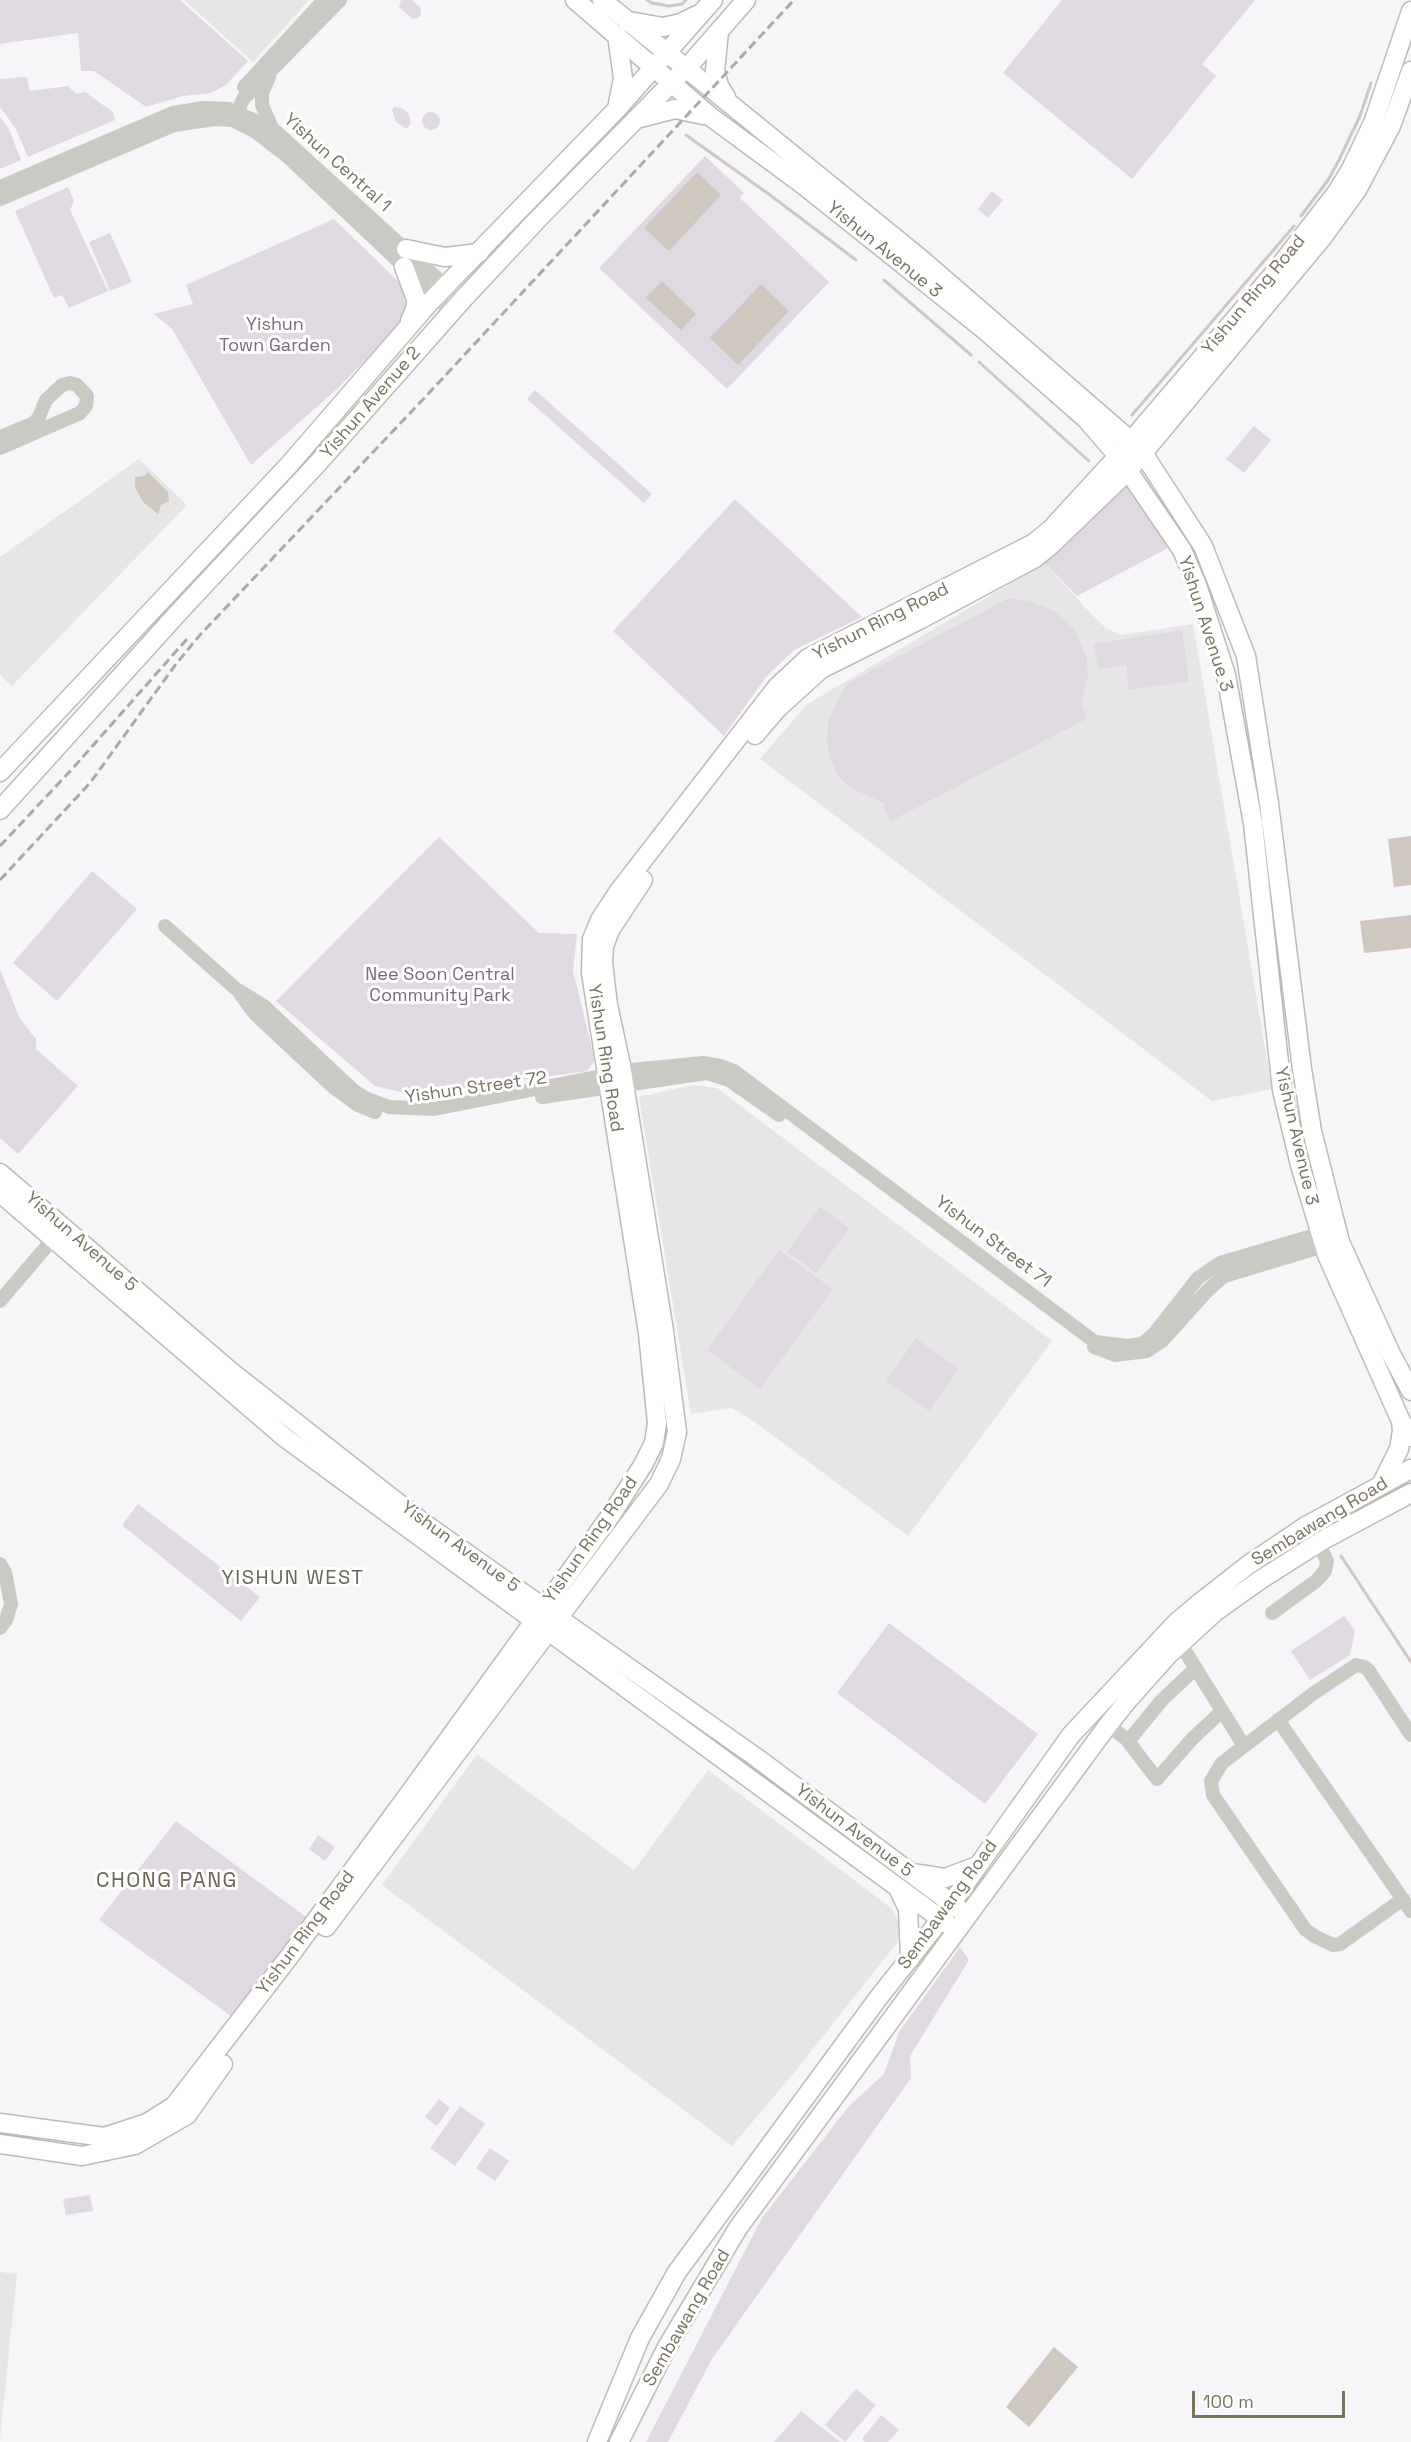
<!DOCTYPE html>
<style>
body{margin:0}
#map{position:relative;width:1411px;height:2442px;overflow:hidden;background:#f6f5f8;font-family:"Space Grotesk",sans-serif}
canvas{display:block}
.scale{position:absolute;left:1192px;top:2391px;width:153px;height:27px;box-sizing:border-box;border:3px solid #7b725e;border-top:0;padding-left:8px;font-size:18px;line-height:21px;white-space:nowrap;color:#7b725e;-webkit-text-stroke:4px #fff;paint-order:stroke}
</style>
<div id="map">
<canvas width="1411" height="2442"></canvas>
<div class="scale">100 m</div>
</div>
<script>
const context = document.querySelector('canvas').getContext('2d');
context.lineJoin = 'round';
function fill(path, color) { context.fillStyle = color; context.fill(path, 'evenodd'); }
const shape = rows => new Path2D(rows.map(r => 'M' + r).join(''));
function stroke(path, color, width, dash) { context.strokeStyle = color; context.lineWidth = width; context.lineCap = dash ? 'butt' : 'round'; context.setLineDash(dash || []); context.stroke(path); }
function drawText(font, color, halo, rows, align = 'center') {
  context.font = font + ' "Space Grotesk",sans-serif'; context.lineWidth = 6; context.setLineDash([]); context.textBaseline = 'middle'; context.strokeStyle = halo; context.fillStyle = color; for (const [text, x, y, turn = 0] of rows) {
    context.save(); context.translate(x, y); context.rotate((+turn || 0) * Math.PI / 180); context.textAlign = isNaN(turn) ? turn : align; if (halo) context.strokeText(text, 0, 0); context.fillText(text, 0, 0); context.restore();
  }
}
fill(shape([
 [184,0,309,0,253,62],
 [139,459,187,505,12,686,0,675,0,557],
 [1045,563,1092,615,1106,628,1121,635,1193,624,1272,1089,1212,1101,760,759,806,705],
 [692,1085,717,1088,1052,1341,908,1536,752,1420,732,1408,691,1414,639,1097],
 [477,1754,634,1870,708,1770,891,1908,900,1924,897,1943,793,2074,732,2146,382,1885],
 [0,2272,17,2274,0,2439]
]), '#e7e6e6');
fill(shape([
 [0,0,180,0,248,61,226,85,211,93,183,96,146,107,94,71,81,71,78,33,0,44],
 [401,0,412,0,420,7,421,15,418,18,412,19,399,7],
 [1062,0,1255,0,1202,64,1216,76,1132,179,1003,73],
 [27,77,30,91,68,86,76,94,85,92,113,112,115,120,28,157,16,129,0,107,0,79],
 [394,107,402,108,409,114,411,123,407,129,396,122,392,110],
 '422 121a9 9 0 1 1 18 0a9 9 0 1 1-18 0Z',
 [0,117,9,129,21,160,0,169],
 [705,156,744,193,740,198,829,282,727,389,599,268],
 [68,187,74,201,70,210,108,291,69,308,62,295,54,298,15,211],
 [992,191,1003,200,988,218,978,209],
 [334,219,404,287,406,319,337,389,251,465,172,329,154,314,193,304,186,285],
 [110,233,132,282,110,291,89,242],
 [535,390,652,494,644,503,527,399],
 [1254,426,1271,440,1244,473,1226,459],
 [1128,483,1168,548,1077,596,1045,563,1064,547],
 [735,499,862,617,794,650,766,677,724,736,613,631],
 [1009,598,1028,601,1053,610,1075,630,1087,659,1088,675,1081,704,1088,718,891,821,883,807,885,804,851,788,838,776,831,761,827,743,828,722,839,698,848,683],
 [1182,630,1189,681,1129,690,1126,665,1098,669,1094,644],
 [439,837,539,933,577,934,573,971,595,1060,587,1071,414,1095,375,1086,276,1001],
 [92,871,137,909,57,1001,13,963],
 [0,969,20,1019,36,1039,36,1049,78,1086,18,1154,0,1138],
 [820,1207,849,1228,816,1273,787,1252],
 [779,1250,833,1289,760,1389,707,1350],
 [916,1338,959,1369,929,1411,886,1381],
 [138,1504,260,1597,241,1621,122,1525],
 [1344,1616,1355,1630,1350,1655,1310,1680,1291,1651],
 [889,1623,1038,1734,985,1804,837,1693],
 [176,1821,306,1917,231,2016,99,1920],
 [318,1835,335,1847,325,1861,309,1849],
 [960,1947,969,1960,910,2056,911,2078,712,2359,668,2442,646,2442,762,2218,849,2106,884,2074,899,2032],
 [439,2099,450,2108,437,2126,425,2117],
 [460,2106,485,2124,455,2166,430,2148],
 [490,2148,509,2161,495,2181,476,2168],
 [90,2195,93,2211,66,2215,63,2199],
 [856,2389,876,2405,845,2442,825,2425],
 [801,2411,840,2442,774,2442],
 [881,2415,899,2430,888,2442,865,2442,862,2439]
]), '#e1d9e2');
fill(shape([
 [697,172,721,195,669,251,644,228],
 [662,281,696,314,681,330,646,298],
 [761,284,789,311,738,365,710,338],
 [148,472,168,492,169,501,161,505,158,514,143,502,135,487,135,477,144,476],
 [1411,836,1411,885,1394,887,1388,839],
 [1411,915,1411,948,1364,953,1360,921],
 [1054,2347,1078,2367,1029,2427,1006,2407]
]), '#cfc8c0');
stroke(shape([
 [647,0,652,3,669,6,682,4,686,0],
 [686,135,770,195,856,260],
 [1301,216,1328,180,1339,160,1360,116,1371,83],
 [884,280,971,355],
 [979,362,1089,461],
 [1132,415,1294,226],
 [1341,1556,1411,1662]
]), '#cfc8c0', 3);
const major = shape([
 [575,0,711,117,802,184,890,254,987,332,1086,419,1118,456,1182,550,1197,585,1226,675,1253,823,1282,1090,1300,1165,1327,1255,1400,1419,1411,1437],
 [602,0,921,259,1131,441,1143,453,1203,546,1246,656,1269,803,1302,1069,1312,1131,1340,1242,1391,1354,1411,1391],
 [629,21,663,27,681,23,697,15],
 [719,32,715,70,719,86,726,97],
 [617,35,623,78,617,109],
 [640,118,675,109,703,115],
 [406,249,445,257,479,253],
 [404,267,416,299,416,307,410,321],
 [755,735,778,708,821,669,921,619,1035,558,1051,545,1128,471,1322,238,1357,190,1391,126,1411,71],
 [0,772,288,466,429,303,617,109,713,0],
 [0,810,178,613,318,463,465,297,536,221,692,62,746,0],
 [0,1173,229,1370,421,1521,757,1758,959,1909],
 [0,1193,284,1437,949,1925],
 [1381,1485,1399,1449,1402,1431,1401,1421],
 [912,1873,945,1878,977,1866],
 [898,1888,908,1909,910,1959],
 [326,1927,659,1484,671,1459,677,1432,664,1331,621,1065,608,1005,603,963,604,946,610,930,643,880],
 [0,2123,104,2137,147,2123,174,2106,289,1957,411,1791,611,1515,643,1465,654,1443,657,1423,648,1333,591,973,592,939,600,920,619,891,777,687,808,658,1034,543,1051,529,1118,456,1275,272,1337,192,1351,169,1373,123,1411,11],
 [0,2144,82,2156,135,2145,187,2115,223,2064],
 [597,2442,640,2338,677,2272,879,1997,933,1929,1071,1735,1177,1622,1202,1601,1248,1565,1306,1526,1411,1469],
 [619,2442,667,2347,738,2228,1108,1725,1128,1700,1169,1654,1215,1612,1260,1580,1323,1540,1411,1493]
]);
stroke(major, '#bebbb5', 21);
stroke(shape([
 [269,77,262,93,262,105,272,128],
 [244,87,324,0],
 [233,119,244,98,340,0],
 [0,187,173,113,204,108,228,109,272,128,462,301],
 [0,199,174,125,215,119,233,120,256,132,288,157,452,312],
 [0,437,32,424,38,419,46,400,62,385,70,383,77,385,87,396,86,406,80,413,0,448],
 [165,926,236,989,264,1006,353,1090,365,1098,389,1107,434,1109,632,1070,703,1063,721,1066,734,1071,1095,1342,1127,1346,1142,1344,1153,1335,1198,1278,1220,1263,1329,1231],
 [241,995,256,1015,332,1086,358,1105,375,1112],
 [542,1097,707,1073,729,1080,779,1115],
 [0,1301,58,1233],
 [1094,1347,1115,1355,1147,1351,1162,1341,1207,1291,1224,1276,1334,1243],
 [0,1564,5,1572,11,1604,6,1620,0,1628],
 [1272,1613,1316,1581,1325,1571,1327,1561,1318,1543],
 [1180,1643,1244,1746],
 [1278,1720,1411,1911],
 [1108,1725,1125,1738,1130,1739,1162,1700,1196,1668],
 [1127,1740,1157,1779,1192,1739,1222,1711],
 [1403,1899,1340,1944,1333,1945,1314,1936,1305,1929,1213,1795,1211,1781,1222,1763,1314,1693,1356,1665,1365,1667,1369,1671,1411,1735]
]), '#cbc9c4', 14);
stroke(major, '#fff', 18);
stroke(shape([
 [0,846,73,768,187,639],
 [0,880,90,783,176,664,200,635,429,393,794,0]
]), '#aeaaa0', 3, [9, 4.5]);
drawText('18px', '#7b725e', '#fff', [
 ["Yishun Central 1",337,163,42],
 ["Yishun Avenue 3",884,250,39],
 ["Yishun Ring Road",1254,295,-50],
 ["Yishun Avenue 2",371,403,-49],
 ["Yishun Ring Road",881,622,-27],
 ["Yishun Avenue 3",1205,624,72],
 ["Yishun Ring Road",605,1058,81],
 ["Yishun Street 72",476,1088,-8],
 ["Yishun Avenue 3",1296,1136,77],
 ["Yishun Avenue 5",81,1242,41],
 ["Yishun Street 71",993,1242,37],
 ["Sembawang Road",1320,1522,-31],
 ["Yishun Ring Road",591,1540,-55],
 ["Yishun Avenue 5",460,1547,36],
 ["Yishun Avenue 5",854,1831,37],
 ["Sembawang Road",948,1905,-54],
 ["Yishun Ring Road",306,1933,-53],
 ["Sembawang Road",687,2318,-60]
]);
drawText('18px', '#7e667c', '#fff', [
 ["Yishun",275,325],
 ["Town Garden",275,346],
 ["Nee Soon Central",440,975],
 ["Community Park",440,996]
]);
context.letterSpacing = '1.5px';
drawText('20px', '#6c6555', '#fff', [
 ["YISHUN WEST",293,1579]
]);
context.letterSpacing = '0px';
context.letterSpacing = '1.5px';
drawText('21px', '#6c6555', '#fff', [
 ["CHONG PANG",167,1881]
]);
context.letterSpacing = '0px';
</script>
